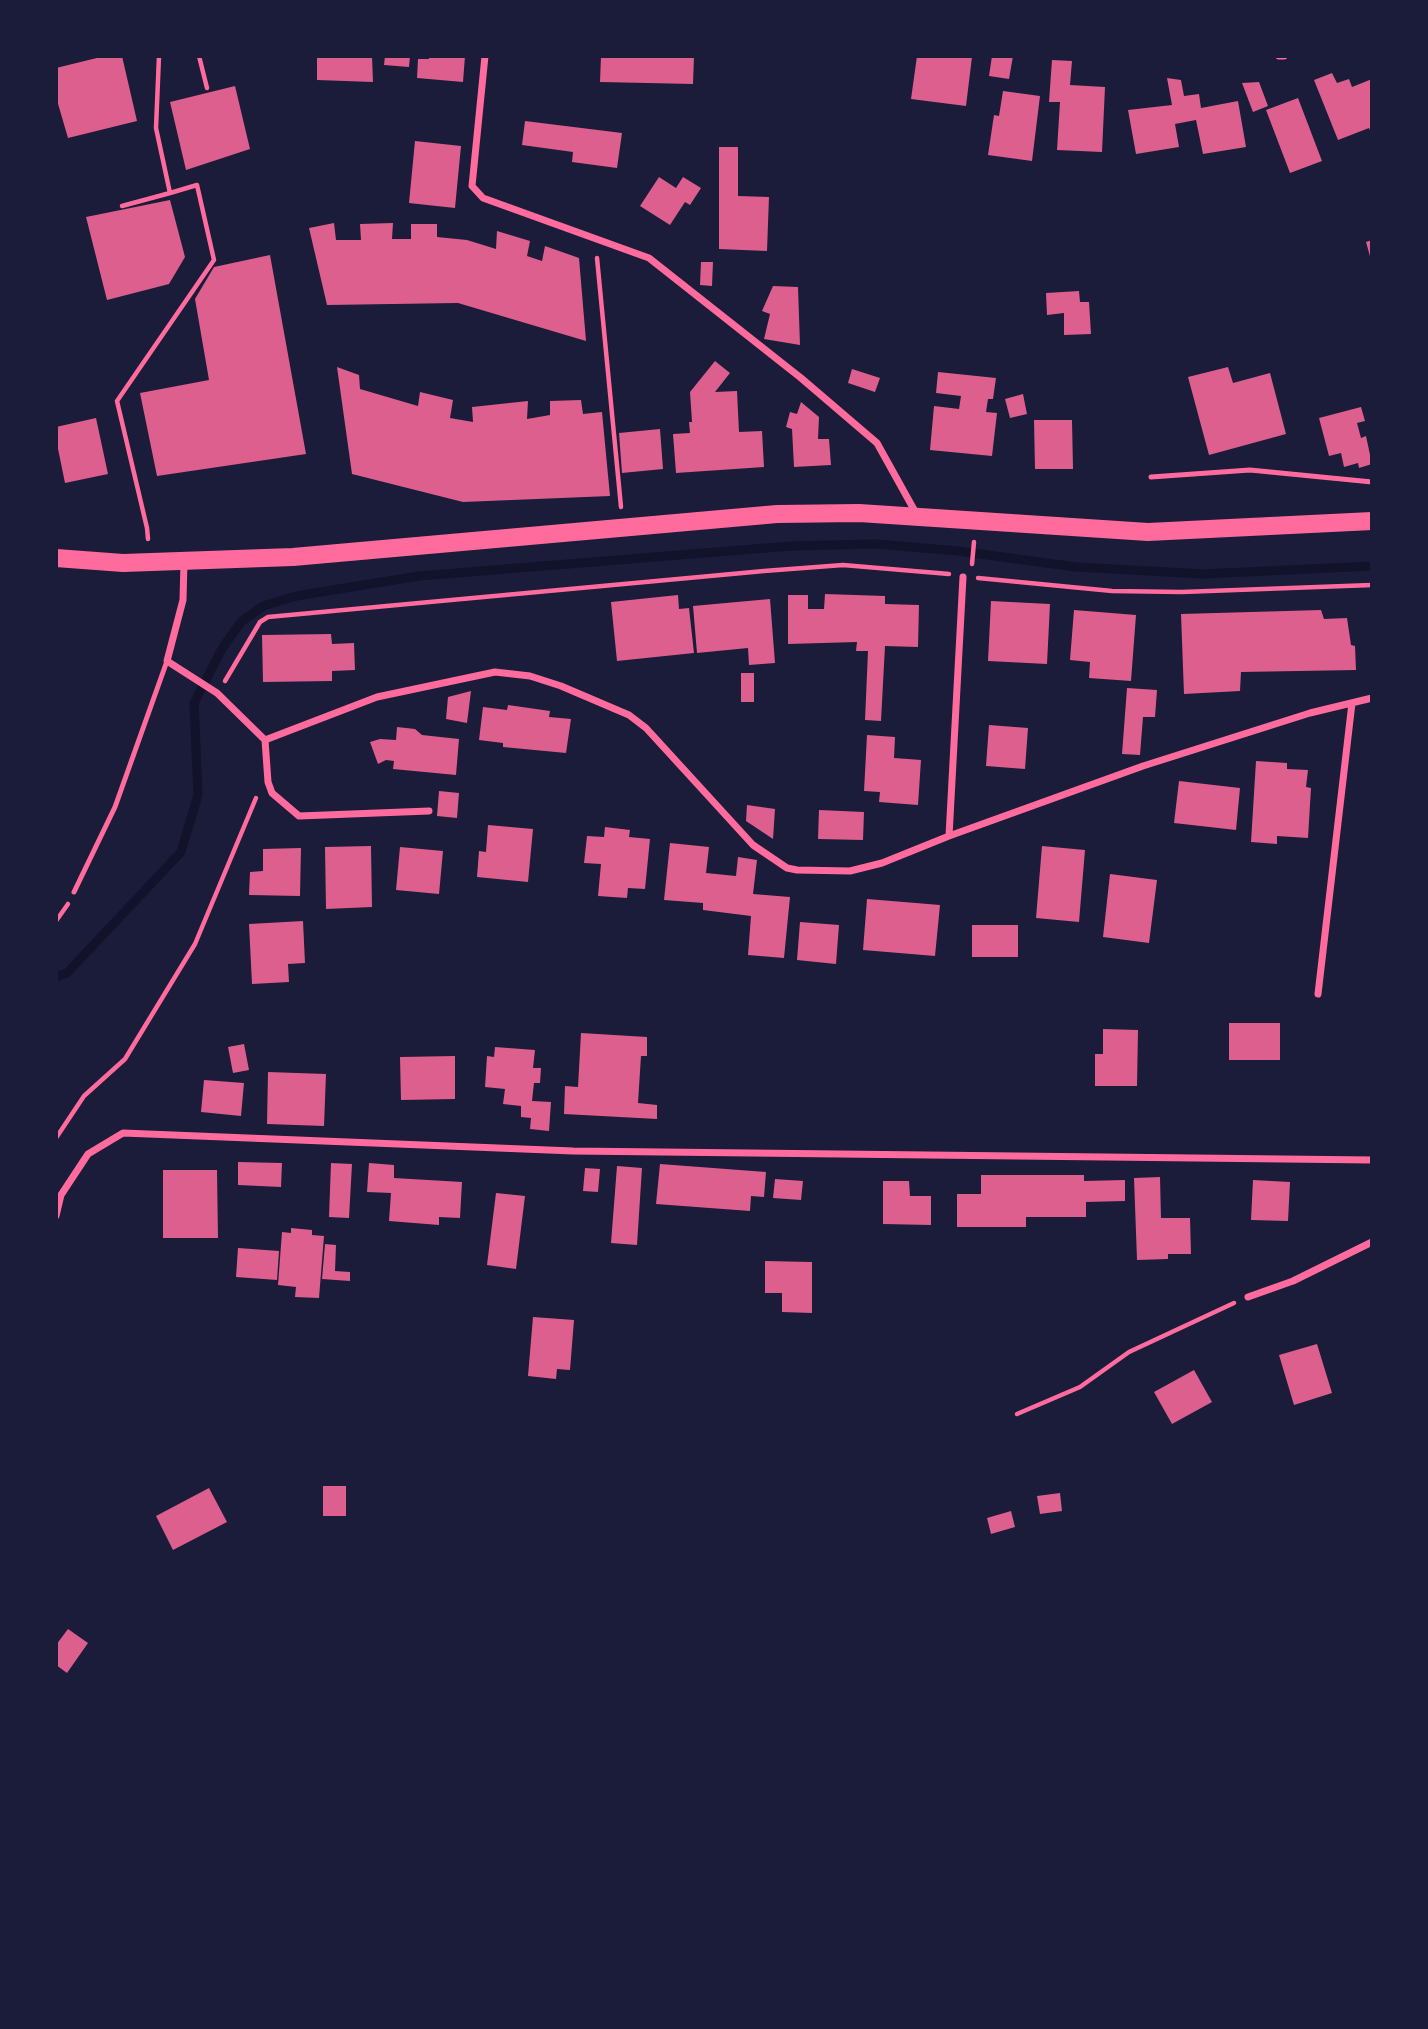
<!DOCTYPE html>
<style>
body{margin:0}
#map{position:relative;width:1428px;height:2029px;overflow:hidden;background:#1b1b3a;font-family:"Roboto Condensed",sans-serif}
canvas{display:block}
.frame{position:absolute;inset:0;border:58px solid #1b1b3a;pointer-events:none}
</style>
<div id="map">
<canvas width="1428" height="2029"></canvas>
<div class="frame"></div>
</div>
<script>
const context = document.querySelector('canvas').getContext('2d');
context.lineJoin = 'round';
const shape = rows => new Path2D(rows.map(r => 'M' + r).join(''));
function stroke(path, color, width, dash) { context.strokeStyle = color; context.lineWidth = width; context.lineCap = dash ? 'butt' : 'round'; context.setLineDash(dash || []); context.stroke(path); }
function fill(path, color) { context.fillStyle = color; context.fill(path, 'evenodd'); }
stroke(shape([
 [56,977,67,973,181,852,198,795,194,703,223,647,241,622,263,606,296,596,419,576,791,546,876,544,958,551,1076,567,1203,574,1372,566]
]), '#12122b', 9);
fill(shape([
 [105,56,122,56,137,121,68,138,56,97,56,68],
 [317,56,372,56,373,82,317,80],
 [385,56,410,56,409,67,384,65],
 [429,56,465,56,463,82,417,78,418,59,429,59],
 [601,56,694,56,693,84,600,82],
 [917,56,972,57,966,106,911,99],
 [992,56,1013,56,1009,79,989,76],
 [1052,60,1072,61,1070,85,1105,87,1102,152,1057,150,1060,102,1049,102],
 [1332,73,1337,83,1349,79,1352,87,1372,79,1372,135,1369,128,1338,140,1314,80],
 [1167,78,1181,80,1184,96,1199,94,1201,108,1238,101,1246,147,1203,154,1196,120,1175,124,1179,147,1136,154,1128,110,1172,105],
 [1259,82,1268,106,1253,112,1242,83],
 [235,86,250,149,186,170,170,102],
 [1003,91,1040,96,1032,161,988,155,994,115,999,116],
 [1298,98,1322,161,1290,173,1266,110],
 [525,121,622,133,617,168,572,162,573,152,522,145],
 [415,141,461,146,455,208,409,203],
 [719,147,738,147,738,196,769,197,767,251,719,249],
 [659,177,676,188,683,177,701,188,690,205,685,202,670,225,640,206],
 [170,200,185,257,169,284,107,300,86,217],
 [334,223,336,240,361,240,360,224,393,223,392,239,411,239,411,224,437,224,437,237,467,240,496,249,497,231,530,241,527,256,542,261,545,246,579,258,586,341,458,303,327,305,309,228],
 [1372,240,1372,260,1371,260,1366,242],
 [270,255,306,454,157,476,140,393,209,380,195,299,214,267],
 [701,262,713,262,712,286,700,285],
 [773,286,798,287,800,345,764,339,770,314,762,311],
 [1079,291,1080,302,1089,302,1091,334,1064,335,1064,313,1047,315,1046,293],
 [715,361,730,373,715,392,737,391,739,432,762,431,764,467,676,473,673,434,690,433,689,422,692,422,690,392],
 [337,367,359,375,360,389,418,406,420,392,453,400,450,418,473,422,472,407,528,401,527,419,550,415,550,401,581,400,583,414,602,412,610,496,463,502,352,474],
 [1228,367,1233,383,1270,373,1286,434,1209,455,1188,377],
 [852,369,880,378,875,392,848,383],
 [938,372,996,378,993,399,988,399,986,412,997,413,992,456,930,450,934,406,959,409,961,396,936,393],
 [1023,394,1027,414,1010,418,1005,399],
 [801,402,819,417,818,439,829,439,831,465,794,467,792,429,786,427,790,412,797,414],
 [1361,407,1365,421,1357,423,1361,438,1366,436,1372,464,1359,468,1358,463,1344,467,1341,453,1329,456,1319,418],
 [96,418,108,474,65,483,56,439,56,427],
 [1034,420,1072,420,1073,469,1035,469],
 [660,429,663,469,622,473,619,433],
 [825,594,885,596,885,604,919,605,918,647,885,646,881,721,865,720,868,651,856,651,857,642,788,644,788,595,808,595,808,609,824,609],
 [678,595,679,609,689,608,694,653,617,661,611,602],
 [770,599,775,663,749,665,748,648,697,653,693,606],
 [991,601,1050,604,1047,664,988,661],
 [1074,610,1136,615,1131,681,1089,678,1090,662,1070,660],
 [1321,610,1324,619,1347,618,1351,645,1355,646,1356,670,1241,672,1240,691,1184,694,1181,614],
 [331,634,332,644,354,643,355,670,332,671,332,681,263,682,262,635],
 [741,673,754,673,754,702,741,702],
 [1127,688,1157,690,1155,717,1143,717,1140,755,1122,754],
 [471,691,467,723,446,719,448,697],
 [508,705,550,711,549,717,571,719,566,753,503,747,503,743,479,740,483,707,507,710],
 [989,725,1028,728,1025,769,986,766],
 [397,727,415,729,422,735,459,739,456,775,393,769,394,761,386,760,378,764,370,742,380,739,396,740],
 [867,735,895,737,894,758,921,760,918,805,879,802,880,792,864,791],
 [1256,761,1287,763,1287,769,1308,770,1306,787,1311,788,1308,838,1277,836,1277,844,1251,842],
 [1179,781,1240,788,1236,830,1174,823],
 [439,791,459,793,457,818,437,816],
 [747,805,775,809,773,839,746,821],
 [819,810,864,812,863,840,818,839],
 [488,825,533,829,528,882,477,877,479,851,486,852],
 [605,827,630,830,629,837,650,839,645,889,628,888,627,898,598,896,601,864,584,863,587,836,604,837],
 [670,843,709,847,706,873,736,876,738,857,757,860,753,894,790,897,784,958,748,955,751,916,703,910,703,903,664,900],
 [371,846,372,907,326,909,325,847],
 [1042,846,1085,850,1079,922,1036,918],
 [400,847,443,851,439,894,396,890],
 [301,848,300,896,249,895,250,872,263,871,263,849],
 [1110,874,1157,880,1149,943,1103,937],
 [867,899,940,905,935,956,863,950],
 [303,921,305,963,288,964,289,982,252,984,249,924],
 [800,922,839,925,836,964,797,960],
 [972,925,1018,925,1018,957,972,957],
 [1229,1023,1280,1023,1280,1060,1229,1060],
 [1103,1029,1138,1030,1137,1086,1095,1086,1095,1054,1103,1054],
 [581,1033,647,1037,647,1056,641,1056,638,1103,657,1105,657,1119,564,1114,565,1086,578,1087],
 [244,1044,249,1070,233,1073,228,1047],
 [495,1047,535,1050,533,1068,541,1068,540,1083,534,1083,532,1101,551,1102,549,1131,530,1129,531,1118,521,1117,521,1106,503,1104,505,1089,485,1087,487,1056,494,1057],
 [455,1056,455,1099,401,1100,400,1057],
 [268,1072,326,1074,324,1126,267,1124],
 [204,1080,244,1083,241,1116,201,1112],
 [238,1162,282,1163,281,1187,238,1185],
 [331,1163,352,1164,349,1218,329,1217],
 [369,1163,394,1165,394,1178,462,1182,460,1218,439,1217,439,1225,389,1221,391,1193,367,1192],
 [660,1164,766,1172,764,1197,751,1196,750,1211,656,1204],
 [617,1166,642,1168,637,1245,611,1243],
 [585,1168,600,1169,598,1192,583,1191],
 [163,1170,217,1170,218,1238,163,1238],
 [981,1175,1084,1175,1084,1181,1125,1180,1125,1201,1086,1202,1086,1217,1026,1217,1026,1227,957,1227,957,1194,981,1194],
 [1160,1177,1161,1218,1190,1218,1191,1254,1168,1254,1168,1259,1137,1260,1134,1178],
 [775,1179,803,1181,801,1200,773,1198],
 [1253,1180,1290,1182,1288,1221,1251,1220],
 [883,1181,909,1181,910,1196,931,1196,931,1225,883,1224],
 [496,1193,525,1196,516,1269,487,1265],
 [291,1228,312,1230,312,1235,324,1236,319,1298,295,1297,296,1287,278,1285,282,1232,291,1233],
 [325,1244,336,1245,335,1271,350,1272,350,1281,322,1279],
 [238,1248,279,1251,277,1280,236,1277],
 [765,1261,812,1262,812,1313,782,1312,782,1293,765,1293],
 [533,1317,574,1320,570,1370,557,1369,556,1379,528,1376],
 [1317,1344,1332,1393,1294,1405,1279,1355],
 [1194,1370,1212,1402,1172,1424,1154,1392],
 [323,1486,346,1486,346,1516,323,1516],
 [209,1488,227,1522,173,1550,156,1516],
 [1060,1493,1062,1511,1040,1514,1037,1496],
 [1011,1511,1015,1527,991,1534,987,1518],
 [68,1629,88,1643,67,1673,56,1665,56,1645]
]), '#dd5f8e');
stroke(shape([
 [199,56,207,88],
 [122,206,170,193],
 [597,258,621,507],
 [148,539,147,528,117,401,214,260,197,185,170,193,156,128,159,56],
 [972,564,974,542],
 [978,578,1112,591,1182,592,1372,585],
 [225,681,260,622,268,617,764,571,843,565,949,574],
 [56,921,68,904],
 [56,1138,84,1096,125,1059,195,944,256,798],
 [1017,1414,1080,1387,1129,1352,1234,1303]
]), '#ff6b9d', 4.5);
stroke(shape([
 [1151,477,1250,470,1372,482],
 [74,892,115,807,167,661]
]), '#ff6b9d', 5);
stroke(shape([
 [485,56,472,186,483,198,649,258,801,378,877,443,917,515],
 [1279,56,1284,56],
 [184,562,183,600,167,661,217,693,265,740,377,697,495,672,530,676,561,686,629,715,646,728,753,845,787,868,797,870,850,871,882,863,949,836,1143,766,1310,713,1372,698],
 [265,740,268,782,272,793,299,816,429,811],
 [949,836,963,577],
 [1318,994,1352,703],
 [56,1216,61,1195,88,1154,123,1133,573,1151,1372,1160],
 [1248,1297,1293,1281,1372,1242]
]), '#ff6b9d', 7);
stroke(shape([
 [56,558,123,563,293,557,777,514,859,513,1148,532,1372,521]
]), '#ff6b9d', 18);
</script>
